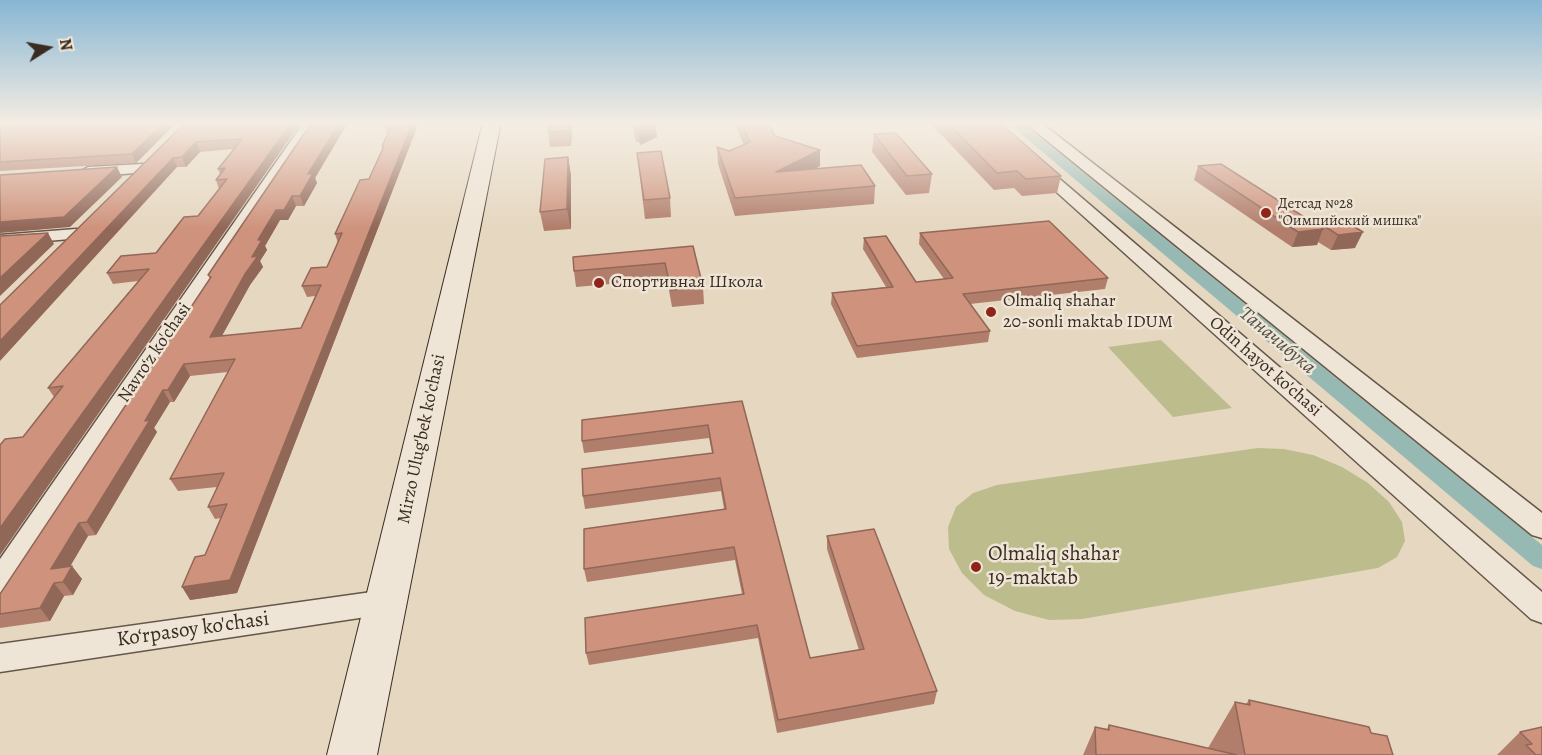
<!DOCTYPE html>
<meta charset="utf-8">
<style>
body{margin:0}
#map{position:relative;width:1542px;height:755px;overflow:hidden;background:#e6d7c0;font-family:Alegreya,serif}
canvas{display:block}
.north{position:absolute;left:18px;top:18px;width:60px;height:60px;-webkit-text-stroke:4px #efe5d6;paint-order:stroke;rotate:79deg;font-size:16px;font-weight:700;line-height:24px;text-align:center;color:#3a2c21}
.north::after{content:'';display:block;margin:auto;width:21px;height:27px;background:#3a2c21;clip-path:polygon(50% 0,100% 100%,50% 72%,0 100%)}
</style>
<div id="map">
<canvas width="1542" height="755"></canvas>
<div class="north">N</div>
</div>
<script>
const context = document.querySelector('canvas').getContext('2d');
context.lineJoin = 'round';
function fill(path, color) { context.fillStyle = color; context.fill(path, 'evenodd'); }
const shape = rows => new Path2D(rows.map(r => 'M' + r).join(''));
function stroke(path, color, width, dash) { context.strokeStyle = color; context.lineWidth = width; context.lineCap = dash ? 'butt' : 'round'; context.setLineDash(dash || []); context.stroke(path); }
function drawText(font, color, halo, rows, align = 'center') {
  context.font = font + ' Alegreya,serif'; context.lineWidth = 5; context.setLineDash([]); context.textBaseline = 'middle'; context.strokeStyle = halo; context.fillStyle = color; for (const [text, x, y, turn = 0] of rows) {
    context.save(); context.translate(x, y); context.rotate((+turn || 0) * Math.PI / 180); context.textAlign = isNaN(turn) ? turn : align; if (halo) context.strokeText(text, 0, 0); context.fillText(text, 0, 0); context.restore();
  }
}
fill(shape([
 [1161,340,1232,408,1173,417,1108,347],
 [1258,448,1284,449,1313,455,1342,467,1368,483,1389,502,1402,522,1405,541,1397,557,1378,568,1082,619,1049,620,1015,611,984,595,962,573,949,549,948,527,956,507,973,493,997,485]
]), '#bcbc8d');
fill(shape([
 [1007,122,1021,122,1542,545,1542,569,1533,566,1007,122]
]), '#96bab3');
const minor = shape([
 [304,122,318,122,11,591,0,595,0,559,304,122],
 [1024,122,1040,122,1542,513,1542,538,1532,535,1024,122],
 [1036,161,1041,163,1542,592,1542,623,1531,619,1031,169,1028,166,1031,163,1036,161],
 [142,164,147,166,150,169,147,172,88,177,80,172,88,167,142,164],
 [76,229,82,230,85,234,82,238,0,245,0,235,76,229],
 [386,590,397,593,401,602,397,611,386,614,0,672,0,644,386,590]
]);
const secondary = shape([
 [483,122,501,122,377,755,327,755,483,122]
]);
stroke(minor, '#655749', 3);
stroke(secondary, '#3a2c21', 2);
fill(minor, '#efe5d6');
fill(secondary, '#efe5d6');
fill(shape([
 [177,122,136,163,0,171,0,125],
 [186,122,301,122,0,555,0,445,23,437,54,397,48,388,138,281,113,284,107,273,156,253,198,216,219,189,216,180,220,174,218,169,234,149,200,152,186,167,177,167,1,304],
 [312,122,349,122,347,124,315,178,317,183,304,206,296,206,288,220,280,220,265,246,267,250,260,261,263,267,250,285,222,336,301,328,315,296,307,297,302,286,327,267,338,243,335,234,369,179,383,149,382,146,387,135,385,127,419,122,237,593,190,600,205,555,221,518,215,519,208,507,217,487,178,491,170,479,228,372,190,376,174,402,170,402,154,428,157,432,96,535,88,536,70,566,82,579,73,595,64,596,50,621,0,628,0,594,210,279,208,275],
 [547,122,572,122,571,146,550,147],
 [632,122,655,122,657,137,640,145,639,142,636,142],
 [734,122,768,122,775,136,820,166,815,169,875,186,874,204,735,216,718,164,717,147,729,151,744,145],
 [912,122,999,122,1061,176,1057,193,1022,196,1014,188,994,190,930,123,913,124],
 [874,134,932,174,929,193,906,195,872,152],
 [637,153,670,198,671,217,645,219],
 [568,157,571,175,571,229,544,231,540,212],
 [1198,166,1316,225,1318,222,1341,219,1355,248,1331,250,1318,242,1317,245,1292,247,1194,180],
 [920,233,1108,278,1105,289,970,304,990,331,988,342,857,358,831,304,832,293,886,287,863,249,864,238,916,282,944,279,919,244],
 [693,246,703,287,704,304,672,307,667,279,576,287,574,271],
 [742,401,810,658,859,650,827,549,827,536,937,691,934,704,777,733,758,638,589,665,586,653,742,594,735,560,587,582,584,569,724,509,721,491,585,509,583,496,712,453,709,438,584,453,582,441],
 [1249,700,1371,733,1393,755,1083,755,1095,727,1107,729,1109,725,1208,748,1235,702,1246,704],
 [1520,732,1542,755,1497,755]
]), '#b27e6c');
fill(shape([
 [165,122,177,122,136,163,132,154],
 [292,122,301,122,0,555,0,528],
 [340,122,349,122,347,124,315,178,317,183,304,206,300,196,308,174],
 [413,122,419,122,237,593,190,600,182,587,230,580],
 [569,122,572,122,571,146,569,131],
 [650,122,655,122,657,137,640,145,638,128],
 [196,142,200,152,186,167,182,157],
 [820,150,820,166,776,189,776,172],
 [568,157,571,175,571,229,567,209],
 [173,158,177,167,0,361,0,341],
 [117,167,122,177,70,227,0,233,0,222],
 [292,196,296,206,288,220,280,220,265,246,267,250,260,261,263,267,250,285,215,348,210,337,245,274,258,240,276,210],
 [1323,229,1317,245,1292,247,1298,232],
 [1363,232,1355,248,1331,250,1338,235],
 [48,233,54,244,0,296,0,278],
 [184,364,190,376,174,402,168,390],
 [163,390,170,402,154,428,157,432,96,535,87,522,145,421],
 [79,523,88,536,61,582,51,569],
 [72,566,82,579,73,595,63,582],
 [54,583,64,596,50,621,40,608]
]), '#916758');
const building = shape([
 [46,122,165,122,132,154,0,162,0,125,46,122],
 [186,122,292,122,0,528,0,445,5,439,23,437,63,386,48,388,149,269,107,273,121,256,156,253,184,217,198,216,227,179,216,180,225,168,218,169,242,139,196,142,182,157,173,158,0,341,0,305,186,122],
 [312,122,340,122,308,174,313,173,300,196,292,196,284,210,276,210,258,240,262,240,252,257,258,256,245,274,210,337,301,328,321,285,302,286,311,268,327,267,342,233,335,234,360,180,369,179,384,146,382,146,391,127,385,127,387,122,413,122,230,580,182,587,195,557,205,555,227,504,208,507,224,473,170,479,235,359,184,364,168,390,163,390,145,421,150,420,87,522,79,523,51,569,72,566,63,582,54,583,40,608,0,614,0,594,211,277,208,275,312,122],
 [549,122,569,122,569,131,548,132,549,122],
 [633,122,650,122,638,128,637,125,634,125,633,122],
 [741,122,768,122,775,136,820,150,776,172,861,165,875,186,735,198,717,147,729,151,750,142,741,122],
 [947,122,999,122,1061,176,1026,179,1017,171,997,173,947,122],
 [896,133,932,174,907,176,874,134,896,133],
 [661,151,670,198,644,200,637,153,661,151],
 [568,157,567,209,540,212,545,159,568,157],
 [1221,164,1323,229,1298,232,1198,166,1221,164],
 [117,167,64,217,0,222,0,175,117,167],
 [1341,219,1363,232,1338,235,1318,222,1341,219],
 [1049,221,1108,278,963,294,990,331,857,346,832,293,893,287,864,238,886,236,916,282,953,278,920,233,1049,221],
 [48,233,0,278,0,236,48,233],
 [693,246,703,287,671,290,665,263,574,271,573,257,693,246],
 [742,401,810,658,864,649,827,536,874,529,937,691,778,720,757,625,586,653,585,618,744,594,734,547,584,569,584,529,726,509,720,478,583,496,582,469,713,453,708,425,582,441,582,420,742,401],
 [1249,700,1369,727,1371,733,1387,736,1393,755,1245,755,1235,702,1250,705,1249,700],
 [1109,725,1237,755,1096,755,1095,727,1109,730,1109,725],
 [1542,727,1542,755,1536,755,1526,745,1532,744,1520,732,1542,727]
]);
fill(building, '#cf937d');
stroke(building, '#916758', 1.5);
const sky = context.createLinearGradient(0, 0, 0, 228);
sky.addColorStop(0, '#87b6d3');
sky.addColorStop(0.54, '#f4ede3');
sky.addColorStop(1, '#f4ede300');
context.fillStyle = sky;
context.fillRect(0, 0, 1542, 228);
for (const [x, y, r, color] of [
 [1266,213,6,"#8f2418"],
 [599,283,6,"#8f2418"],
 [991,312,6,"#8f2418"],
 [976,567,6,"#8f2418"]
]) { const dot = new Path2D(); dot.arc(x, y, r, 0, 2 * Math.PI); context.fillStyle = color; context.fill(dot); stroke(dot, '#efe5d6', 2); }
drawText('15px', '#3a2c21', '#efe5d6', [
 ["Детсад №28",1278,204],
 ["\"Оимпийский мишка\"",1278,221]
], 'left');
drawText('18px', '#3a2c21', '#efe5d6', [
 ["Спортивная Школа",611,283],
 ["Olmaliq shahar",1003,302],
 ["20-sonli maktab IDUM",1003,323]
], 'left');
drawText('18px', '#3a2c21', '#efe5d6', [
 ["Navro‘z ko'chasi",155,353,-56],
 ["Odin hayot ko'chasi",1265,367,41],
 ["Mirzo Ulug'bek ko'chasi",422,439,-78]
]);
drawText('italic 20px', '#515046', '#efe5d6', [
 ["Таначибука",1277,341,40]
]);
drawText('21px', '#3a2c21', '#efe5d6', [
 ["Olmaliq shahar",988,555],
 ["19-maktab",988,579]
], 'left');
drawText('21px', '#3a2c21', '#efe5d6', [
 ["Ko‘rpasoy ko'chasi",193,630,-8]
]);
</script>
